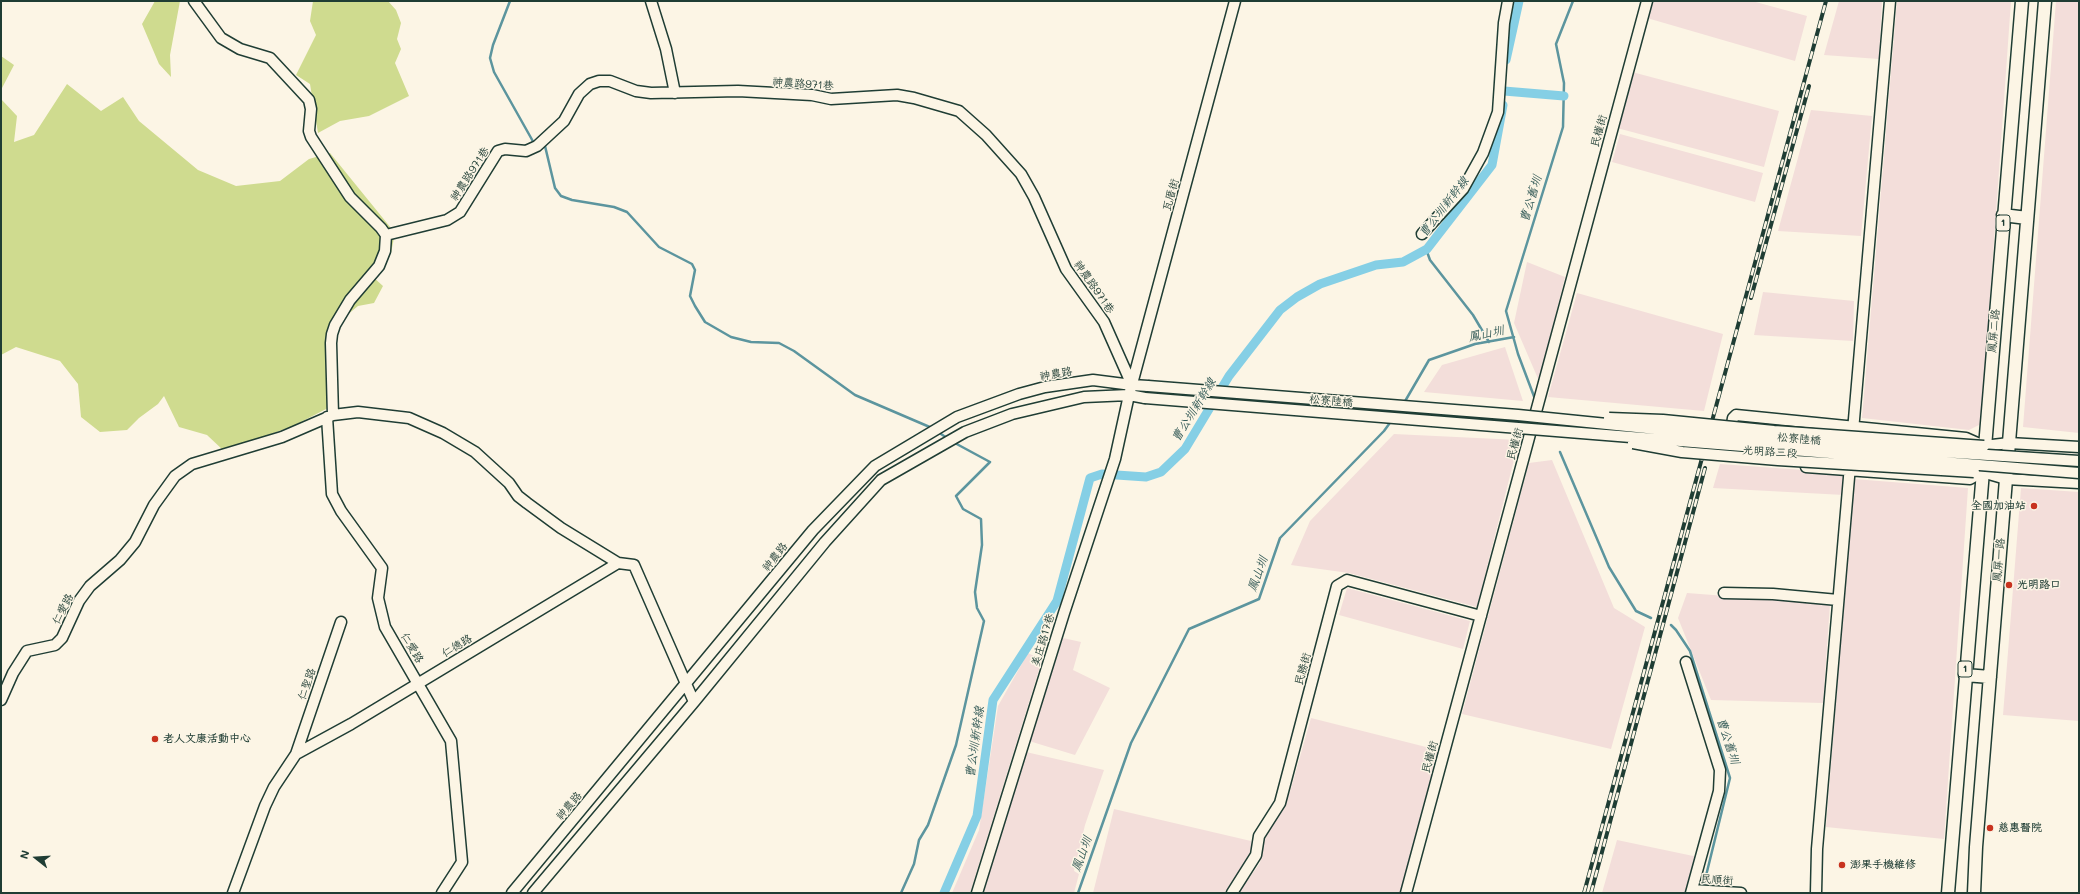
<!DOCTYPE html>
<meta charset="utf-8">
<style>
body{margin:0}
#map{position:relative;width:2080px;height:894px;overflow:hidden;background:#fcf5e5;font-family:Mali,sans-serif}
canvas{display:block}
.frame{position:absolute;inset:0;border:2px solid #1f3d34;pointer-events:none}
.north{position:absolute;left:16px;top:838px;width:40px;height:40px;-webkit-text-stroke:3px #fcf5e5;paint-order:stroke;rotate:287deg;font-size:11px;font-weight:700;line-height:16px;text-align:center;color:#1f3d34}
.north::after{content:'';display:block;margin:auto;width:14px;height:18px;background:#1f3d34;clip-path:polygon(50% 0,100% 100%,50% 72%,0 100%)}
</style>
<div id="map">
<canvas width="2080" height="894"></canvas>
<div class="frame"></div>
<div class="north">N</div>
</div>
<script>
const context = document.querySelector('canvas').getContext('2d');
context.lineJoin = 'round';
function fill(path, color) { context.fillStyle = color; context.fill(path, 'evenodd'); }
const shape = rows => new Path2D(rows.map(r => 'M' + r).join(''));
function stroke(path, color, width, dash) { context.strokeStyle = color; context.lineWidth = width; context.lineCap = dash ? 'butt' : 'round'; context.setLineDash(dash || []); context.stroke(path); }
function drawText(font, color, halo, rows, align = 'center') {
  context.font = font + ' Mali,"LXGW WenKai TC",sans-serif'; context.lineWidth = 3; context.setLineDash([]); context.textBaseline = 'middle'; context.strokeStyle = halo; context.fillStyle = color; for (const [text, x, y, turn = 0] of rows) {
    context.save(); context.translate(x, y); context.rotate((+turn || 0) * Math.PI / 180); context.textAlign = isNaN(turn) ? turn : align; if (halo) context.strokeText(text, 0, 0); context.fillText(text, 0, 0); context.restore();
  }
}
fill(shape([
 [1652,1,1752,1,1807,16,1795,61,1647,18],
 [1839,1,1882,1,1879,59,1824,55],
 [1897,1,2011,1,1981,424,1969,430,1862,418],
 [2056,1,2079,1,2079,433,2023,427],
 [1632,72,1779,111,1764,167,1617,128],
 [1811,110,1872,116,1861,236,1778,231],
 [1620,134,1763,173,1755,202,1612,162],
 [1527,262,1565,277,1539,381,1514,323],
 [1763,292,1854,301,1853,341,1754,335],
 [1577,293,1723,334,1704,411,1548,397],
 [1505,347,1523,401,1424,392,1442,365],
 [1394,434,1519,440,1477,607,1349,573,1291,565,1310,521],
 [1552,460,1614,608,1645,627,1611,749,1462,714,1529,463],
 [1720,464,1846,473,1844,495,1713,488],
 [1854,479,1968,488,1944,839,1826,827],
 [2021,488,2079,492,2079,721,2003,715],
 [1347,588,1470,621,1463,649,1339,615],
 [1687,593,1830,604,1823,703,1711,700,1678,618],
 [1063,638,1081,642,1073,670,1110,688,1075,755,1029,741],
 [1028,653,1042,660,970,893,952,893,979,830,998,706],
 [1311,718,1438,750,1400,893,1238,893,1260,863,1264,835,1290,792],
 [1026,752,1104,770,1085,825,1074,871,1079,874,1074,893,983,893],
 [1114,809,1251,841,1253,855,1227,893,1093,893],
 [1617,840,1698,857,1691,893,1602,893]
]), '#f3deda');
fill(shape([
 [155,1,180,1,170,55,171,77,159,64,142,24],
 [313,1,388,1,396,10,401,23,397,39,401,49,395,63,409,96,369,116,340,121,318,133,310,84,296,75,316,35,310,21],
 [1,56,14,65,1,90],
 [67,84,101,111,123,97,139,121,198,170,236,186,280,181,309,159,330,153,395,233,391,253,373,277,383,286,374,303,358,306,341,320,334,342,332,406,293,426,224,451,207,435,179,427,164,396,158,404,139,418,127,430,100,432,81,417,78,384,60,361,16,347,1,355,1,99,17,116,14,142,34,135]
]), '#cfdb8f');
stroke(shape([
 [510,1,493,45,490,58,494,72,535,145],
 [542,146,545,146,555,188,561,196,572,200,614,207,627,212,659,247,692,264,695,270,690,296,695,306,705,322,731,337,751,342,779,343,794,351,855,395,932,428],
 [1426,249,1430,260,1473,315,1489,342],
 [1535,399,1518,354,1506,311,1563,127,1564,83,1556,44,1573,1],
 [1404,403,1429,360,1475,344,1514,337],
 [938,432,947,438],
 [1560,452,1609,567,1636,611,1651,618],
 [1671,625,1676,630,1690,651,1730,778,1703,888],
 [901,893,914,864,919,840,928,825,956,745,984,621,977,608,975,592,982,545,981,519,963,509,956,496,990,462,953,442],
 [1078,893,1131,743,1189,629,1259,599,1280,538,1384,431,1392,420]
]), '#5c959e', 2.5);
stroke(shape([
 [1506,60,1519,1],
 [1504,91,1564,96],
 [944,893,977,816,993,700,1057,601,1090,478,1102,474,1146,477,1161,472,1185,449,1229,376,1280,310,1297,297,1320,284,1376,265,1403,262,1427,249,1492,165,1503,105]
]), '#85cfe5', 9);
const minor = shape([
 [194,1,221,38,240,49,270,58,309,100,311,109,309,131,311,137,350,197,381,228,386,235,385,251,379,266,350,300,335,325,332,334,331,343,333,415],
 [651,1,666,49,675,93],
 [1422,234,1463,189,1483,153,1498,112,1504,23,1508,1],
 [386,235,447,220,460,212,498,151,505,149,526,151,537,146,564,121,579,94,590,84,599,81,610,81,636,91,651,93,738,91,812,95,831,99,897,95,914,98,959,111,986,135,1021,174,1034,197,1066,269,1104,322,1132,385],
 [327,417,332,494,341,511,382,568,378,598,385,627,451,741,462,862,442,893],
 [1730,436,1733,418,1736,415,1966,438,1984,446,2009,443,2079,447],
 [1806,467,1970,479,1982,472,2006,479,2079,483],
 [1724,593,1773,594,1838,600],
 [1686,662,1720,770,1719,791,1691,893],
 [1,700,13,673,27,651,55,645,62,638,79,601,90,586,120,560,135,542,154,505,175,476,192,464,282,437,333,415,358,412,409,418,443,433,475,452,509,483,518,496,527,503,561,528,618,563],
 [296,754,341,622],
 [1692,890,1741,893],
 [233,893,265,806,274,787,296,754,351,724,618,563,634,565,694,702],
 [512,893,813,530,875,466,957,417,1019,394,1045,387,1093,380,1132,385,1148,386],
 [533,893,694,702,825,542,881,480,965,432,1012,414,1084,397,1129,395,1145,398],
 [977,893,1064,613,1115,459,1129,395,1235,1],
 [1232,893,1256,855,1259,836,1280,803,1337,586,1347,580,1481,616],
 [1406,893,1647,1],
 [1816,893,1817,849,1890,1]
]);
const major = shape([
 [2003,215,2027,218],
 [1965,675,1990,677],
 [1948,893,2022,1],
 [1974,893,1976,847,2045,1]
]);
stroke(minor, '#1f3d34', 13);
stroke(major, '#1f3d34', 15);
stroke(minor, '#fcf5e5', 10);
stroke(major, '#fcf5e5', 12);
const rail = shape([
 [1751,298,1809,86],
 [1584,893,1826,1],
 [1591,893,1705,468]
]);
stroke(rail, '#1f3d34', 4);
stroke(rail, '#fcf5e5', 2.5, [8]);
const minorBridge = shape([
 [1148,386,1518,415,1775,441,2079,461],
 [1145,398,2079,473],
 [1609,418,1663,420,1774,431,1984,446],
 [1633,443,1682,452,1778,460,1974,472]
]);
stroke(minorBridge, '#1f3d34', 13, []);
stroke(minorBridge, '#fcf5e5', 10);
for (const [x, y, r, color] of [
 [2034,506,4,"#c8321e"],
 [2009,585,4,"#c8321e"],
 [155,739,4,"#c8321e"],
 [1990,828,4,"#c8321e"],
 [1842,865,4,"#c8321e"]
]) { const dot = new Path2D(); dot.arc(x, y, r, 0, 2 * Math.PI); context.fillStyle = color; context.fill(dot); stroke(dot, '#fcf5e5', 1.5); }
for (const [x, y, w] of [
 [2003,223,14],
 [1965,669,14]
]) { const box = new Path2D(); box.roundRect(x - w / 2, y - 8, w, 16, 3); context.fillStyle = '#fcf5e5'; context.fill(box); stroke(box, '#1f3d34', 1); }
drawText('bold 10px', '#1f3d34', null, [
 ["1",2003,223],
 ["1",1965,669]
]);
drawText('11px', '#1f3d34', '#fcf5e5', [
 ["神農路971巷",803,84,4],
 ["民權街",1599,131,-75],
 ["神農路971巷",470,174,-57],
 ["瓦厝街",1171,195,-75],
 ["神農路971巷",1094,287,55],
 ["鳳屏二路",1994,331,-85],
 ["神農路",1056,374,-10],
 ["松寮陸橋",1331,401,5],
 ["松寮陸橋",1799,439,5],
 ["民權街",1515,444,-75],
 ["光明路三段",1770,452,4],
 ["神農路",775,557,-51],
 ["鳳屏一路",1999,560,-85],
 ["仁愛路",63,609,-63],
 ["美庄路17巷",1043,640,-73],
 ["仁德路",457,646,-31],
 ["仁愛路",412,648,59],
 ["民勝街",1303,669,-75],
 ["仁聖路",307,684,-71],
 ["民權街",1430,757,-75],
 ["神農路",569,806,-50],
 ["民順街",1717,880,3]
]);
drawText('bold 11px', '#1f3d34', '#fcf5e5', [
 ["全國加油站",2026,506,"right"],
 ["光明路口",2017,585],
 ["老人文康活動中心",163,739],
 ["慈惠醫院",1998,828],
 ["澎果手機維修",1850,865]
], 'left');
drawText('italic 12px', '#335a57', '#fcf5e5', [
 ["曹公舊圳",1531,199,-73],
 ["曹公圳新幹線",1444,207,-52],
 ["鳳山圳",1486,334,-12],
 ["曹公圳新幹線",1194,410,-58],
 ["鳳山圳",1258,574,-70],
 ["曹公舊圳",1728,741,72],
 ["曹公圳新幹線",975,742,-82],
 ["鳳山圳",1082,854,-70]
]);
</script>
